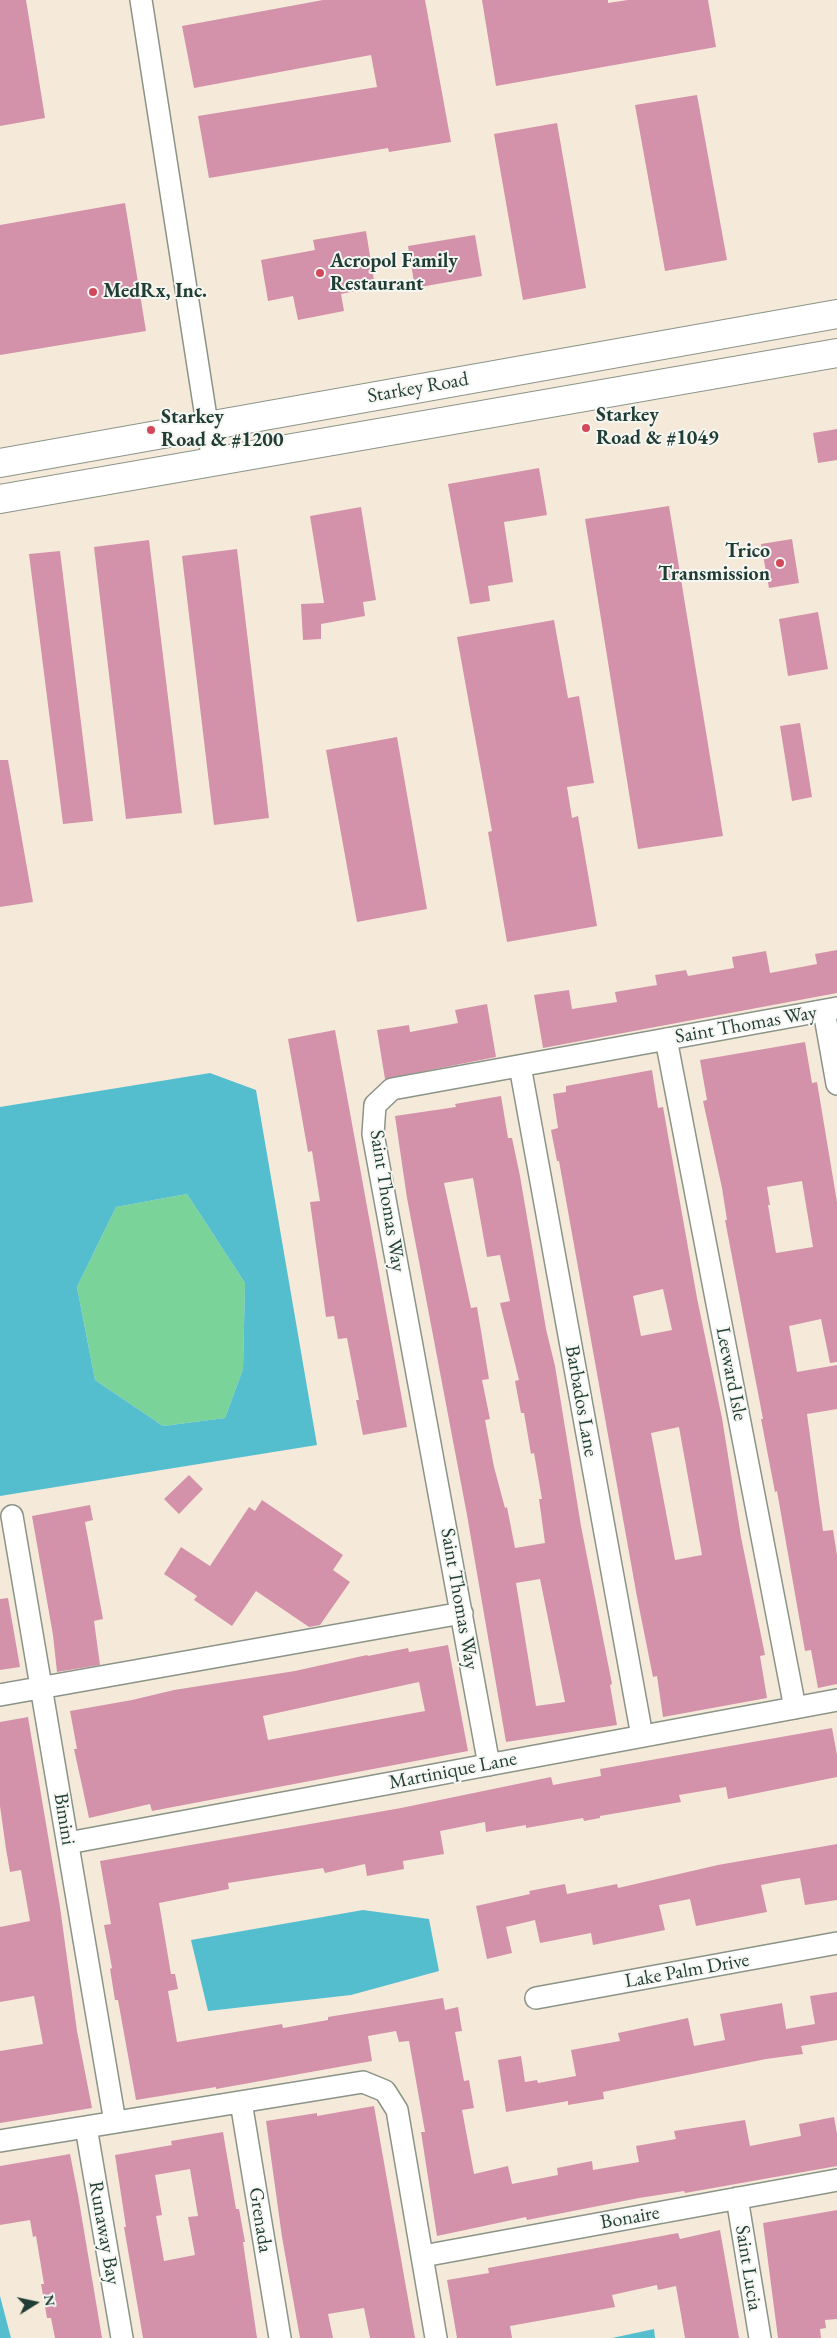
<!DOCTYPE html>
<style>
body{margin:0}
#map{position:relative;width:837px;height:2338px;overflow:hidden;background:#f5eada;font-family:"EB Garamond",serif}
canvas{display:block}
.north{position:absolute;left:10px;top:2278px;width:50px;height:50px;-webkit-text-stroke:4px #f6f6f2;paint-order:stroke;rotate:80deg;font-size:14px;font-weight:700;line-height:20px;text-align:center;color:#1f3d34}
.north::after{content:'';display:block;margin:auto;width:18px;height:22px;background:#1f3d34;clip-path:polygon(50% 0,100% 100%,50% 72%,0 100%)}
</style>
<div id="map">
<canvas width="837" height="2338"></canvas>
<div class="north">N</div>
</div>
<script>
const context = document.querySelector('canvas').getContext('2d');
context.lineJoin = 'round';
function fill(path, color) { context.fillStyle = color; context.fill(path, 'evenodd'); }
const shape = rows => new Path2D(rows.map(r => 'M' + r).join(''));
function stroke(path, color, width, dash) { context.strokeStyle = color; context.lineWidth = width; context.lineCap = dash ? 'butt' : 'round'; context.setLineDash(dash || []); context.stroke(path); }
function drawText(font, color, halo, rows, align = 'center') {
  context.font = font + ' "EB Garamond",serif'; context.lineWidth = 4; context.setLineDash([]); context.textBaseline = 'middle'; context.strokeStyle = halo; context.fillStyle = color; for (const [text, x, y, turn = 0] of rows) {
    context.save(); context.translate(x, y); context.rotate((+turn || 0) * Math.PI / 180); context.textAlign = isNaN(turn) ? turn : align; if (halo) context.strokeText(text, 0, 0); context.fillText(text, 0, 0); context.restore();
  }
}
fill(shape([
 [187,1194,245,1283,243,1369,225,1418,163,1426,95,1380,77,1287,116,1207]
]), '#7ad399');
fill(shape([
 [210,1073,256,1090,317,1445,0,1496,0,1107],
 [187,1194,245,1283,243,1369,225,1418,163,1426,95,1380,77,1287,116,1207],
 [363,1910,429,1919,439,1971,351,1995,208,2011,191,1940],
 [0,2296,11,2338,0,2338],
 [654,2329,655,2338,612,2338]
]), '#54becf');
fill(shape([
 [0,0,26,0,45,118,0,126],
 [323,0,425,0,451,142,389,152,388,148,209,178,198,116,377,87,371,55,194,88,182,26],
 [482,0,608,0,608,3,628,0,708,0,716,47,496,86],
 [697,95,727,260,665,271,635,105],
 [557,123,586,288,523,300,494,134],
 [125,203,146,331,0,355,0,225],
 [366,231,375,287,341,294,344,311,298,320,293,296,268,301,261,260,315,250,313,240],
 [475,235,482,276,415,288,408,246],
 [837,429,837,460,818,463,813,433],
 [539,468,547,515,504,522,513,582,488,586,490,601,470,604,448,484],
 [669,506,723,836,638,849,585,519],
 [361,507,376,600,363,602,365,616,321,624,321,639,303,640,301,604,324,603,310,516],
 [792,539,799,583,769,588,761,544],
 [149,540,182,813,126,819,94,547],
 [237,549,269,818,214,825,182,556],
 [60,551,93,821,63,824,29,554],
 [818,612,828,669,788,676,779,619],
 [554,620,568,698,579,696,594,783,567,787,572,818,578,816,597,926,507,942,488,832,492,831,457,637],
 [800,723,812,797,792,801,780,726],
 [397,737,427,909,357,922,326,750],
 [0,760,8,760,33,902,0,907],
 [837,950,837,993,543,1048,534,995,569,990,572,1009,617,1002,615,992,657,985,655,975,686,970,688,976,734,968,732,957,766,951,770,973,817,964,815,954],
 [487,1004,496,1057,385,1079,377,1030,409,1025,410,1032,458,1023,455,1010],
 [335,1030,407,1427,363,1435,356,1400,359,1400,347,1338,338,1339,334,1316,326,1317,310,1202,320,1201,312,1151,308,1152,288,1039],
 [805,1042,812,1083,817,1082,837,1202,837,1362,830,1363,821,1319,789,1326,797,1372,837,1365,837,1409,807,1414,823,1531,833,1530,837,1555,837,1684,818,1688,811,1650,805,1651,777,1491,775,1492,761,1419,763,1419,754,1372,725,1220,727,1220,722,1188,703,1101,707,1100,700,1060],
 [802,1181,813,1247,776,1253,768,1205,770,1205,767,1187],
 [652,1070,658,1108,663,1107,697,1298,722,1418,741,1537,765,1655,760,1656,767,1698,663,1717,657,1676,653,1677,637,1597,559,1161,557,1161,551,1130,558,1128,553,1094,566,1092,566,1086],
 [663,1289,672,1330,641,1336,633,1296],
 [679,1427,702,1555,675,1560,651,1433],
 [501,1096,508,1138,512,1138,520,1176,546,1329,555,1366,581,1526,612,1684,610,1685,617,1725,506,1742,467,1515,407,1198,395,1116,456,1107,455,1104],
 [473,1178,487,1257,500,1255,510,1301,500,1303,519,1380,515,1381,521,1413,524,1413,531,1454,534,1453,542,1499,539,1499,545,1543,515,1548,507,1507,505,1508,494,1467,485,1420,490,1419,482,1380,489,1379,477,1307,471,1308,444,1183],
 [540,1579,565,1702,536,1706,516,1583],
 [189,1475,203,1489,179,1514,164,1499],
 [262,1500,343,1555,333,1570,350,1582,320,1625,309,1627,256,1591,232,1626,194,1600,197,1596,164,1574,181,1547,210,1566,249,1507,255,1511],
 [90,1505,93,1520,85,1522,103,1619,94,1621,100,1665,57,1672,53,1635,32,1516],
 [8,1598,20,1667,0,1670,0,1599],
 [448,1645,468,1751,152,1811,150,1804,89,1818,74,1749,77,1749,70,1711,132,1700,174,1690,295,1671,367,1655,368,1656,408,1648,409,1652],
 [419,1682,425,1711,268,1740,263,1716],
 [28,1717,60,1907,77,2031,92,2108,0,2123,0,2051,43,2044,34,1996,0,2002,0,1927,30,1921,21,1870,10,1872,6,1849,0,1806,0,1722],
 [832,1728,837,1755,837,1777,728,1799,726,1787,679,1795,681,1802,600,1816,600,1818,584,1821,583,1818,526,1828,526,1825,486,1832,485,1822,440,1831,444,1854,403,1861,404,1869,367,1876,365,1864,325,1873,323,1868,228,1883,229,1889,159,1903,171,1974,175,1974,178,1989,168,1991,177,2042,282,2024,283,2028,328,2020,328,2017,443,1998,445,2010,458,2007,462,2031,455,2032,464,2081,469,2080,474,2108,462,2110,474,2174,508,2166,512,2184,558,2175,557,2168,592,2161,593,2170,639,2162,636,2146,676,2139,674,2131,745,2120,750,2146,801,2136,799,2124,834,2117,837,2134,837,2166,685,2193,684,2191,639,2198,527,2220,526,2217,437,2236,421,2132,425,2132,409,2041,399,2042,396,2031,368,2036,372,2061,216,2089,216,2087,136,2100,118,2000,115,2000,110,1969,112,1968,104,1925,111,1924,100,1861,401,1808,551,1777,553,1785,601,1776,600,1769],
 [837,1844,837,1900,805,1905,800,1878,781,1881,761,1885,767,1912,696,1926,690,1899,659,1905,665,1930,593,1945,591,1933,540,1943,535,1920,506,1927,512,1953,487,1959,476,1906,530,1894,529,1891,565,1884,567,1894,617,1884,618,1888,718,1865],
 [837,1992,837,2040,801,2046,803,2054,766,2059,603,2092,604,2099,568,2105,568,2101,506,2112,498,2060,521,2056,525,2082,537,2080,538,2083,576,2076,571,2050,620,2041,618,2033,688,2018,694,2046,725,2040,720,2014,782,2003,786,2029,815,2024,810,1996],
 [374,2106,415,2338,370,2338,364,2308,328,2314,333,2338,300,2338,282,2237,266,2121,317,2113,317,2116],
 [223,2132,236,2209,239,2209,245,2242,243,2242,257,2338,143,2338,124,2227,126,2227,115,2155,172,2145,171,2141],
 [190,2169,198,2216,188,2217,195,2255,164,2261,156,2216,162,2215,155,2175],
 [70,2154,78,2195,102,2338,55,2338,51,2318,47,2318,41,2284,44,2284,36,2236,33,2237,30,2220,0,2225,0,2166],
 [837,2210,837,2319,825,2320,826,2328,820,2329,821,2338,778,2338,763,2223],
 [720,2230,739,2338,685,2338,676,2286,658,2290,657,2285,612,2295,615,2307,510,2326,512,2338,457,2338,447,2280,489,2273,488,2268,678,2233,680,2239]
]), '#d392a9');
const minor = shape([
 [141,0,213,462],
 [824,1011,837,1084],
 [666,1039,795,1708],
 [520,1066,642,1736],
 [12,1516,115,2122],
 [0,1695,462,1613],
 [489,1765,373,1134,375,1105,392,1089,837,1008],
 [68,1843,837,1700],
 [536,1998,837,1943],
 [241,2102,280,2338],
 [86,2127,122,2338],
 [0,2141,363,2082,385,2091,397,2110,436,2338],
 [737,2198,760,2338],
 [423,2256,837,2180]
]);
const major = shape([
 [0,463,837,314],
 [0,499,837,353]
]);
stroke(minor, '#8a9487', 24);
stroke(major, '#8a9487', 30);
stroke(minor, '#fff', 21);
stroke(major, '#fff', 28);
for (const [x, y, r, color] of [
 [320,273,5,"#d1495b"],
 [93,292,5,"#d1495b"],
 [586,428,5,"#d1495b"],
 [151,430,5,"#d1495b"],
 [780,563,5,"#d1495b"]
]) { const dot = new Path2D(); dot.arc(x, y, r, 0, 2 * Math.PI); context.fillStyle = color; context.fill(dot); stroke(dot, '#f6f6f2', 2); }
drawText('bold 20px', '#1f3d34', '#f6f6f2', [
 ["Acropol Family",330,262],
 ["Restaurant",330,285],
 ["MedRx, Inc.",103,292],
 ["Starkey",596,416],
 ["Road & #1049",596,439],
 ["Starkey",161,418],
 ["Road & #1200",161,441],
 ["Trico",770,552,"right"],
 ["Transmission",770,575,"right"]
], 'left');
drawText('20px', '#1f3d34', '#f6f6f2', [
 ["Starkey Road",418,388,-10],
 ["Saint Thomas Way",746,1025,-10],
 ["Saint Thomas Way",387,1201,81],
 ["Leeward Isle",731,1374,79],
 ["Barbados Lane",581,1401,80],
 ["Saint Thomas Way",459,1599,80],
 ["Martinique Lane",453,1771,-11],
 ["Bimini",64,1819,81],
 ["Lake Palm Drive",687,1971,-10],
 ["Bonaire",630,2218,-10],
 ["Grenada",260,2220,81],
 ["Runaway Bay",104,2233,80],
 ["Saint Lucia",748,2268,81]
]);
</script>
